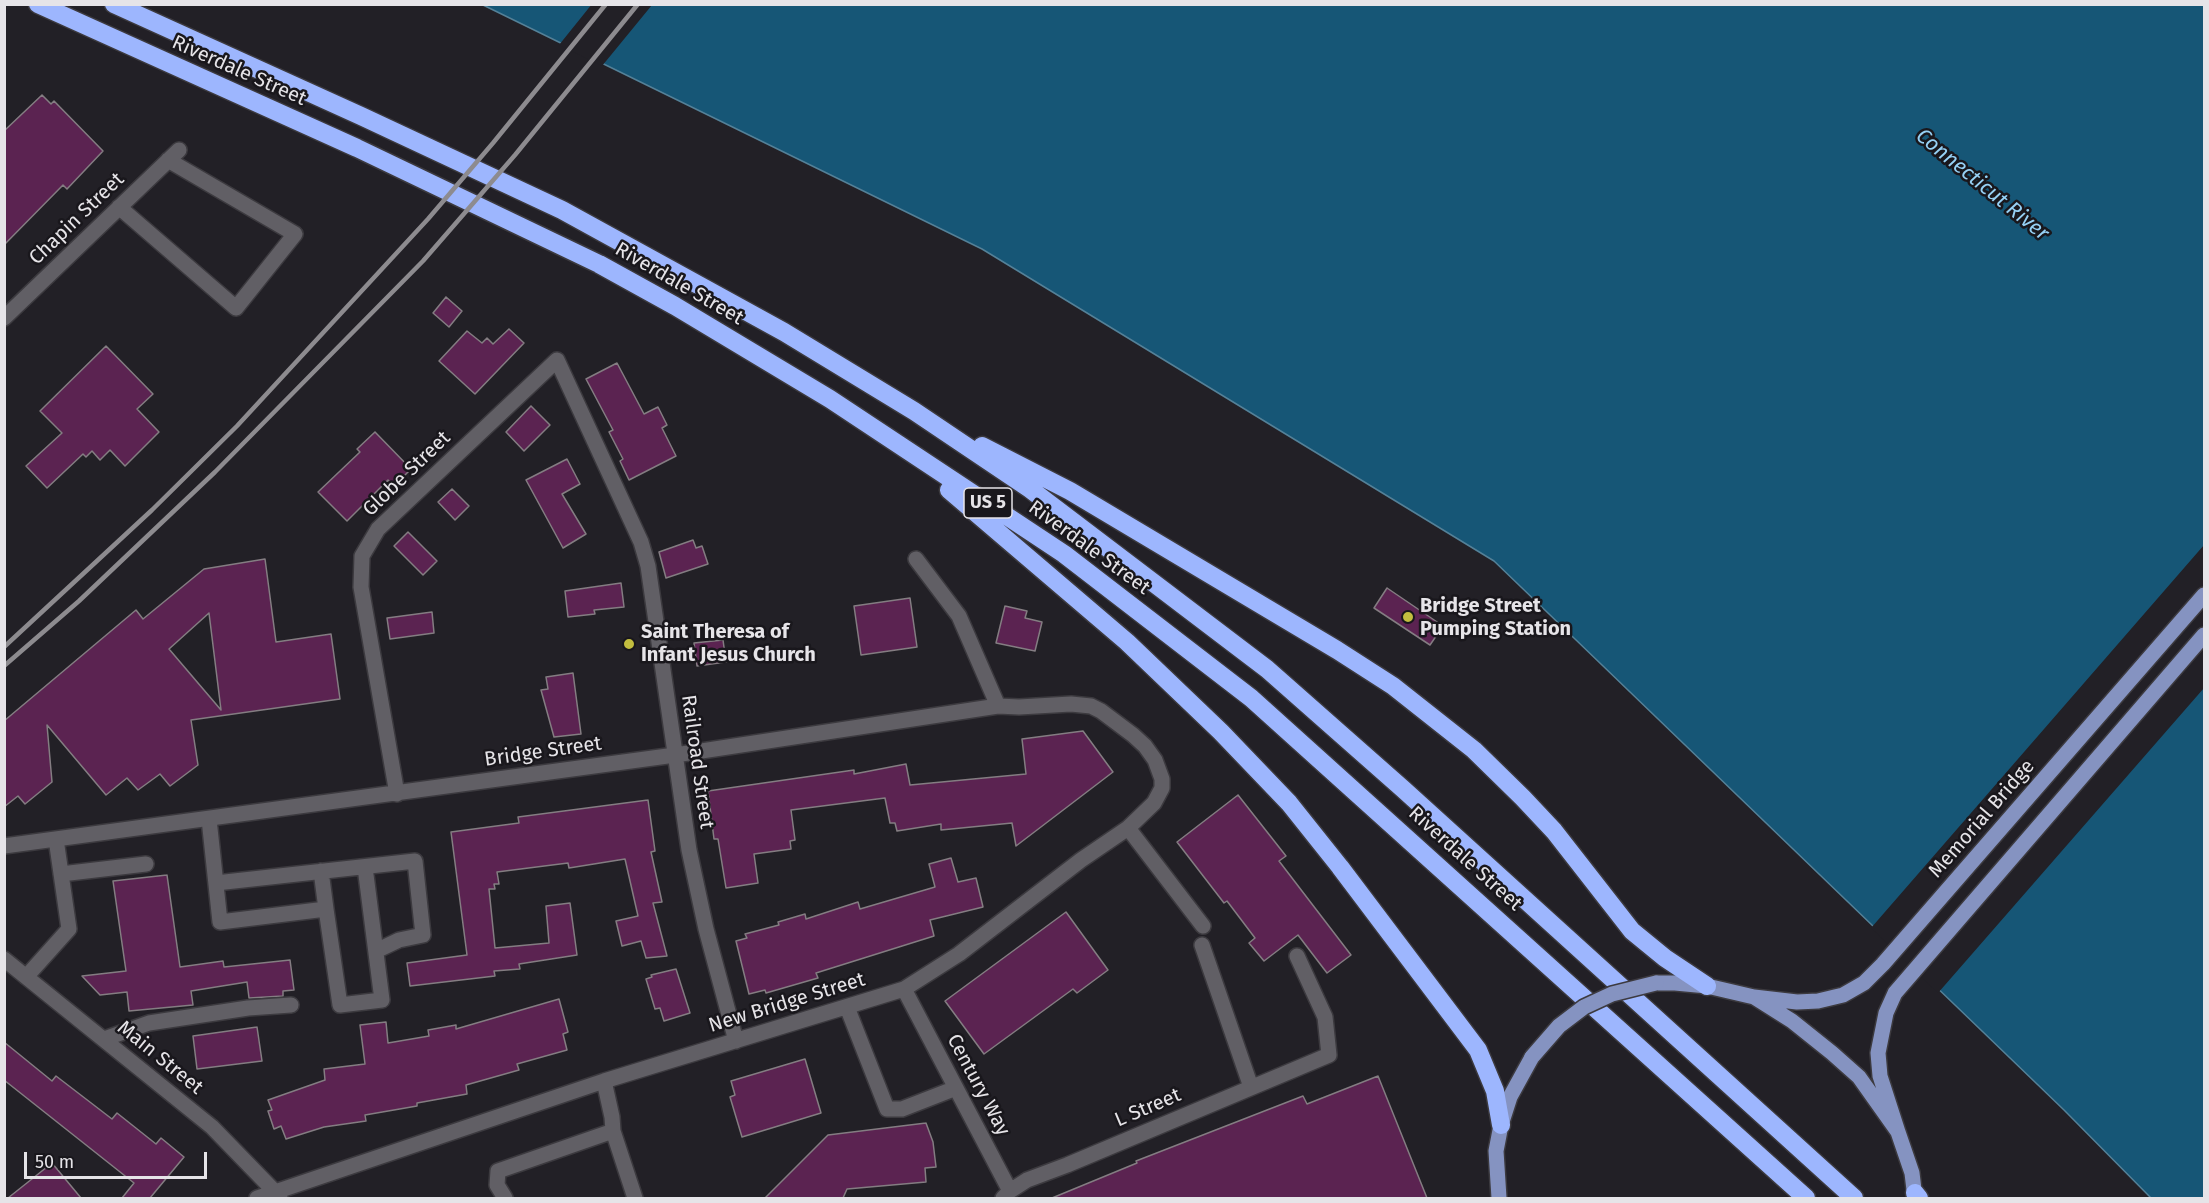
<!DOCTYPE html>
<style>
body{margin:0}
#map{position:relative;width:2209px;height:1203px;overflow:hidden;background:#222026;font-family:"Fira Sans",sans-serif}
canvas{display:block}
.frame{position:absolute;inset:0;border:6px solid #e6e4e8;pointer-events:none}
.scale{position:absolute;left:24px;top:1152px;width:183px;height:27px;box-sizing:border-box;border:3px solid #e6e4e8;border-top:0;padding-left:8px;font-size:18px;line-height:21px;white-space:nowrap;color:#e6e4e8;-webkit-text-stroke:4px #19171c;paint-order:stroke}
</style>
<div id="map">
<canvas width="2209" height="1203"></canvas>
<div class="frame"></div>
<div class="scale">50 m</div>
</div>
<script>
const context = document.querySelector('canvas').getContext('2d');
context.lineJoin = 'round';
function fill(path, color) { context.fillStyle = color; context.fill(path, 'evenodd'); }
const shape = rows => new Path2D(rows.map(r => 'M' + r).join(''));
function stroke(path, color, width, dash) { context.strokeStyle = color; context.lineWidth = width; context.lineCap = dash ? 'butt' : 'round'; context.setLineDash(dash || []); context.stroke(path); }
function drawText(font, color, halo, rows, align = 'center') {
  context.font = font + ' "Fira Sans",sans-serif'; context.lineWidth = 5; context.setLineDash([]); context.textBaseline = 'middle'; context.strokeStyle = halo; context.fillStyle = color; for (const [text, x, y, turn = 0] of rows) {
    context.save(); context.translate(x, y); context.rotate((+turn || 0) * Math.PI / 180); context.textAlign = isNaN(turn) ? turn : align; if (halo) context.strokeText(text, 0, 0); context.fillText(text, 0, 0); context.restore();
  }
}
const water = shape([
 [483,5,2204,5,2204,1198,2151,1198,2064,1110,1494,561,982,249,483,5]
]);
fill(water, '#165676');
stroke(water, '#548198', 1.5);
fill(shape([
 [592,4,652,5,602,66,559,45],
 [2204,545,2204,688,1938,993,1871,928]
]), '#222026');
const building = shape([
 [42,95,51,104,54,101,103,151,67,189,63,185,4,245,4,131,42,95],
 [446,297,462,311,449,327,433,313,446,297],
 [509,329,524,343,475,394,439,361,467,331,482,343,487,338,493,344,509,329],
 [106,346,153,394,137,409,159,432,125,466,110,450,100,460,92,451,86,457,83,454,47,488,26,466,62,433,40,411,106,346],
 [617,363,644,414,658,407,667,425,662,428,676,456,629,480,620,461,623,459,609,432,613,430,586,379,617,363],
 [531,406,550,425,524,451,506,432,531,406],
 [375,432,411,469,394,486,388,480,347,521,318,492,360,452,357,449,375,432],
 [567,459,580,484,562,494,586,534,563,548,526,480,567,459],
 [452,489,469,506,455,520,438,502,452,489],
 [408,532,437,561,423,575,394,546,408,532],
 [693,540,696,548,702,546,708,564,666,578,659,552,693,540],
 [265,559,276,642,331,634,340,699,191,720,198,765,170,786,160,774,138,790,127,778,106,795,47,725,52,782,25,804,18,796,4,807,4,721,136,610,143,619,204,569,265,559],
 [209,613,221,710,169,649,209,613],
 [621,583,624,607,594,610,595,614,568,617,565,591,621,583],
 [1387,588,1443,626,1430,645,1374,608,1387,588],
 [910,598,917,647,861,655,854,606,910,598],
 [1005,606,1027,611,1025,618,1042,622,1035,651,996,643,1005,606],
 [432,612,434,633,390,639,387,618,432,612],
 [723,640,726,662,697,666,694,643,723,640],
 [573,673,581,734,554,737,541,690,548,689,546,677,573,673],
 [1083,731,1113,772,1016,846,1012,823,941,830,941,824,897,831,895,823,890,823,885,798,791,810,795,840,790,841,791,849,754,854,758,883,726,888,718,839,714,839,708,791,854,770,854,774,906,764,910,785,1026,774,1022,739,1083,731],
 [1238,795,1286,856,1279,861,1351,955,1327,973,1298,935,1264,961,1249,943,1255,938,1227,901,1224,903,1177,842,1238,795],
 [648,800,655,851,651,852,662,902,653,903,667,956,646,958,641,941,622,946,616,921,638,916,625,859,569,868,568,863,497,872,499,884,494,884,495,889,489,889,495,948,549,943,546,906,570,903,577,955,519,964,520,969,494,971,495,976,410,986,407,963,467,955,451,832,519,823,518,817,648,800],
 [951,858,958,882,976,878,983,907,930,920,934,936,816,973,818,978,766,993,765,990,749,994,736,941,747,938,745,934,779,925,778,922,805,914,806,919,858,902,860,909,935,887,929,864,951,858],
 [167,875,180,967,223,961,224,967,290,960,294,990,283,991,283,996,249,998,247,982,191,991,193,1005,129,1011,127,992,100,995,82,976,126,971,113,881,167,875],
 [1066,912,1108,970,1077,993,1073,989,984,1054,945,1001,1066,912],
 [676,969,690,1013,664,1021,660,1008,655,1009,646,979,652,977,651,975,676,969],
 [559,999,568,1032,563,1034,567,1050,517,1064,519,1070,466,1085,467,1094,417,1103,417,1106,365,1115,366,1121,324,1127,286,1139,281,1126,274,1129,268,1111,272,1110,268,1100,325,1080,324,1069,365,1064,360,1025,386,1022,388,1043,429,1036,428,1030,456,1025,456,1029,559,999],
 [257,1027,262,1061,197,1069,193,1036,257,1027],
 [4,1042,52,1081,56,1076,112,1119,117,1113,156,1144,161,1138,184,1157,150,1198,122,1198,134,1183,4,1080,4,1042],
 [805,1059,821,1113,742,1137,730,1097,735,1095,731,1081,805,1059],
 [1378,1076,1427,1198,1052,1198,1137,1163,1136,1161,1303,1096,1307,1104,1378,1076],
 [926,1123,933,1142,936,1167,925,1168,926,1182,847,1189,843,1198,765,1198,828,1135,926,1123],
 [52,1163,81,1198,8,1198,52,1163]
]);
fill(building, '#5b2351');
stroke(building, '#847d82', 1.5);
const minor = shape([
 [119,207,236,308,295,234,168,160],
 [4,318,179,150],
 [916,559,959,616,998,706],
 [397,794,361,587,362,556,378,529,557,360,641,542,648,566,689,850,706,929,736,1041],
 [209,819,220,922,326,909,340,1005,382,1000,365,867],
 [1128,828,1203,926],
 [4,846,675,755,998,706,1019,707,1071,704,1091,706,1101,711,1133,735,1145,746,1155,760,1162,779,1162,788,1154,803,1128,828,1081,860,959,954,904,989,604,1081,257,1198],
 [321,871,326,909],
 [61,874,146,864],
 [216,883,415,861,423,935,399,940,376,951],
 [1202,945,1251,1087],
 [4,959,212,1127,280,1197],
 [26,977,69,929,56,839],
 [904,989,1010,1191,1003,1198],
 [847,1007,887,1109,902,1109,956,1088],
 [104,1039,149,1023,248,1008,291,1005],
 [613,1131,635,1198],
 [1010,1191,1027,1180,1067,1165,1329,1055,1325,1017,1297,956],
 [505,1198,497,1185,498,1171,613,1131,612,1117,604,1081]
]);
const major = shape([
 [1656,983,1675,983,1707,986,1754,997,1792,1021,1832,1053,1859,1077,1898,1132,1912,1173,1915,1198],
 [1754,997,1797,1002,1818,1001,1843,995,1864,983,1883,964,2204,595],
 [1898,1132,1880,1076,1878,1053,1886,1013,1895,993,2204,635],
 [1499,1198,1496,1151,1501,1125,1510,1097,1532,1057]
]);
const highway = shape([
 [38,4,357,148,599,264,675,306,830,399,1064,554,1251,698,1806,1198],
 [114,4,361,116,562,210,784,332,914,411,1030,489,1267,669,1403,789,1854,1198],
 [982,446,1070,491,1337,650,1393,686,1474,750,1523,798,1554,831,1632,931,1665,958,1707,986],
 [949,490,1127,642,1221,732,1289,803,1340,867,1478,1050,1495,1091,1501,1125],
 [1915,1193,1919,1198]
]);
stroke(minor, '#3c3a3f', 18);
stroke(major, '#3c3a3f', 18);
stroke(highway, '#3c3a3f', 21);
stroke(minor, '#615f65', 15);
stroke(major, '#8593c1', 15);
stroke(highway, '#9db6fe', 18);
stroke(shape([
 [4,647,152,510,237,426,428,219,493,143,606,4],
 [4,666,79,601,215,472,423,261,515,155,638,4]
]), '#8d8b8f', 4.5);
const majorBridge = shape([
 [1532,1057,1559,1026,1584,1007,1612,994,1656,983]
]);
stroke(majorBridge, '#3c3a3f', 18, []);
stroke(majorBridge, '#8593c1', 15);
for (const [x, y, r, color] of [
 [1408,617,6,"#c2bd3f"],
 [629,644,6,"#c2bd3f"]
]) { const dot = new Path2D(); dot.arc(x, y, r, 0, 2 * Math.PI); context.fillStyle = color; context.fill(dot); stroke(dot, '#19171c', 2); }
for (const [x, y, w] of [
 [988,503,48]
]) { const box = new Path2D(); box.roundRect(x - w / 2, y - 15, w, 30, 4.5); context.fillStyle = '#19171c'; context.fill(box); stroke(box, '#e6e4e8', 1.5); }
drawText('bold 18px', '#e6e4e8', null, [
 ["US 5",988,503]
]);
drawText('20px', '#e6e4e8', '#19171c', [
 ["Riverdale Street",239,71,24],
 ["Chapin Street",77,219,-44],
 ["Riverdale Street",679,284,30],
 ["Globe Street",407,474,-44],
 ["Riverdale Street",1089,548,36],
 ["Bridge Street",543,752,-8],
 ["Railroad Street",697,762,82],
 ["Memorial Bridge",1982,819,-49],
 ["Riverdale Street",1465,859,42],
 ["New Bridge Street",787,1003,-17],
 ["Main Street",160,1058,39],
 ["Century Way",978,1085,62],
 ["L Street",1148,1108,-23]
]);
drawText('bold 20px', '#e6e4e8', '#19171c', [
 ["Bridge Street",1420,606],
 ["Pumping Station",1420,629],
 ["Saint Theresa of",641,632],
 ["Infant Jesus Church",641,655]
], 'left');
drawText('italic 21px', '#96d1f5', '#19171c', [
 ["Connecticut River",1982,185,39]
]);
</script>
